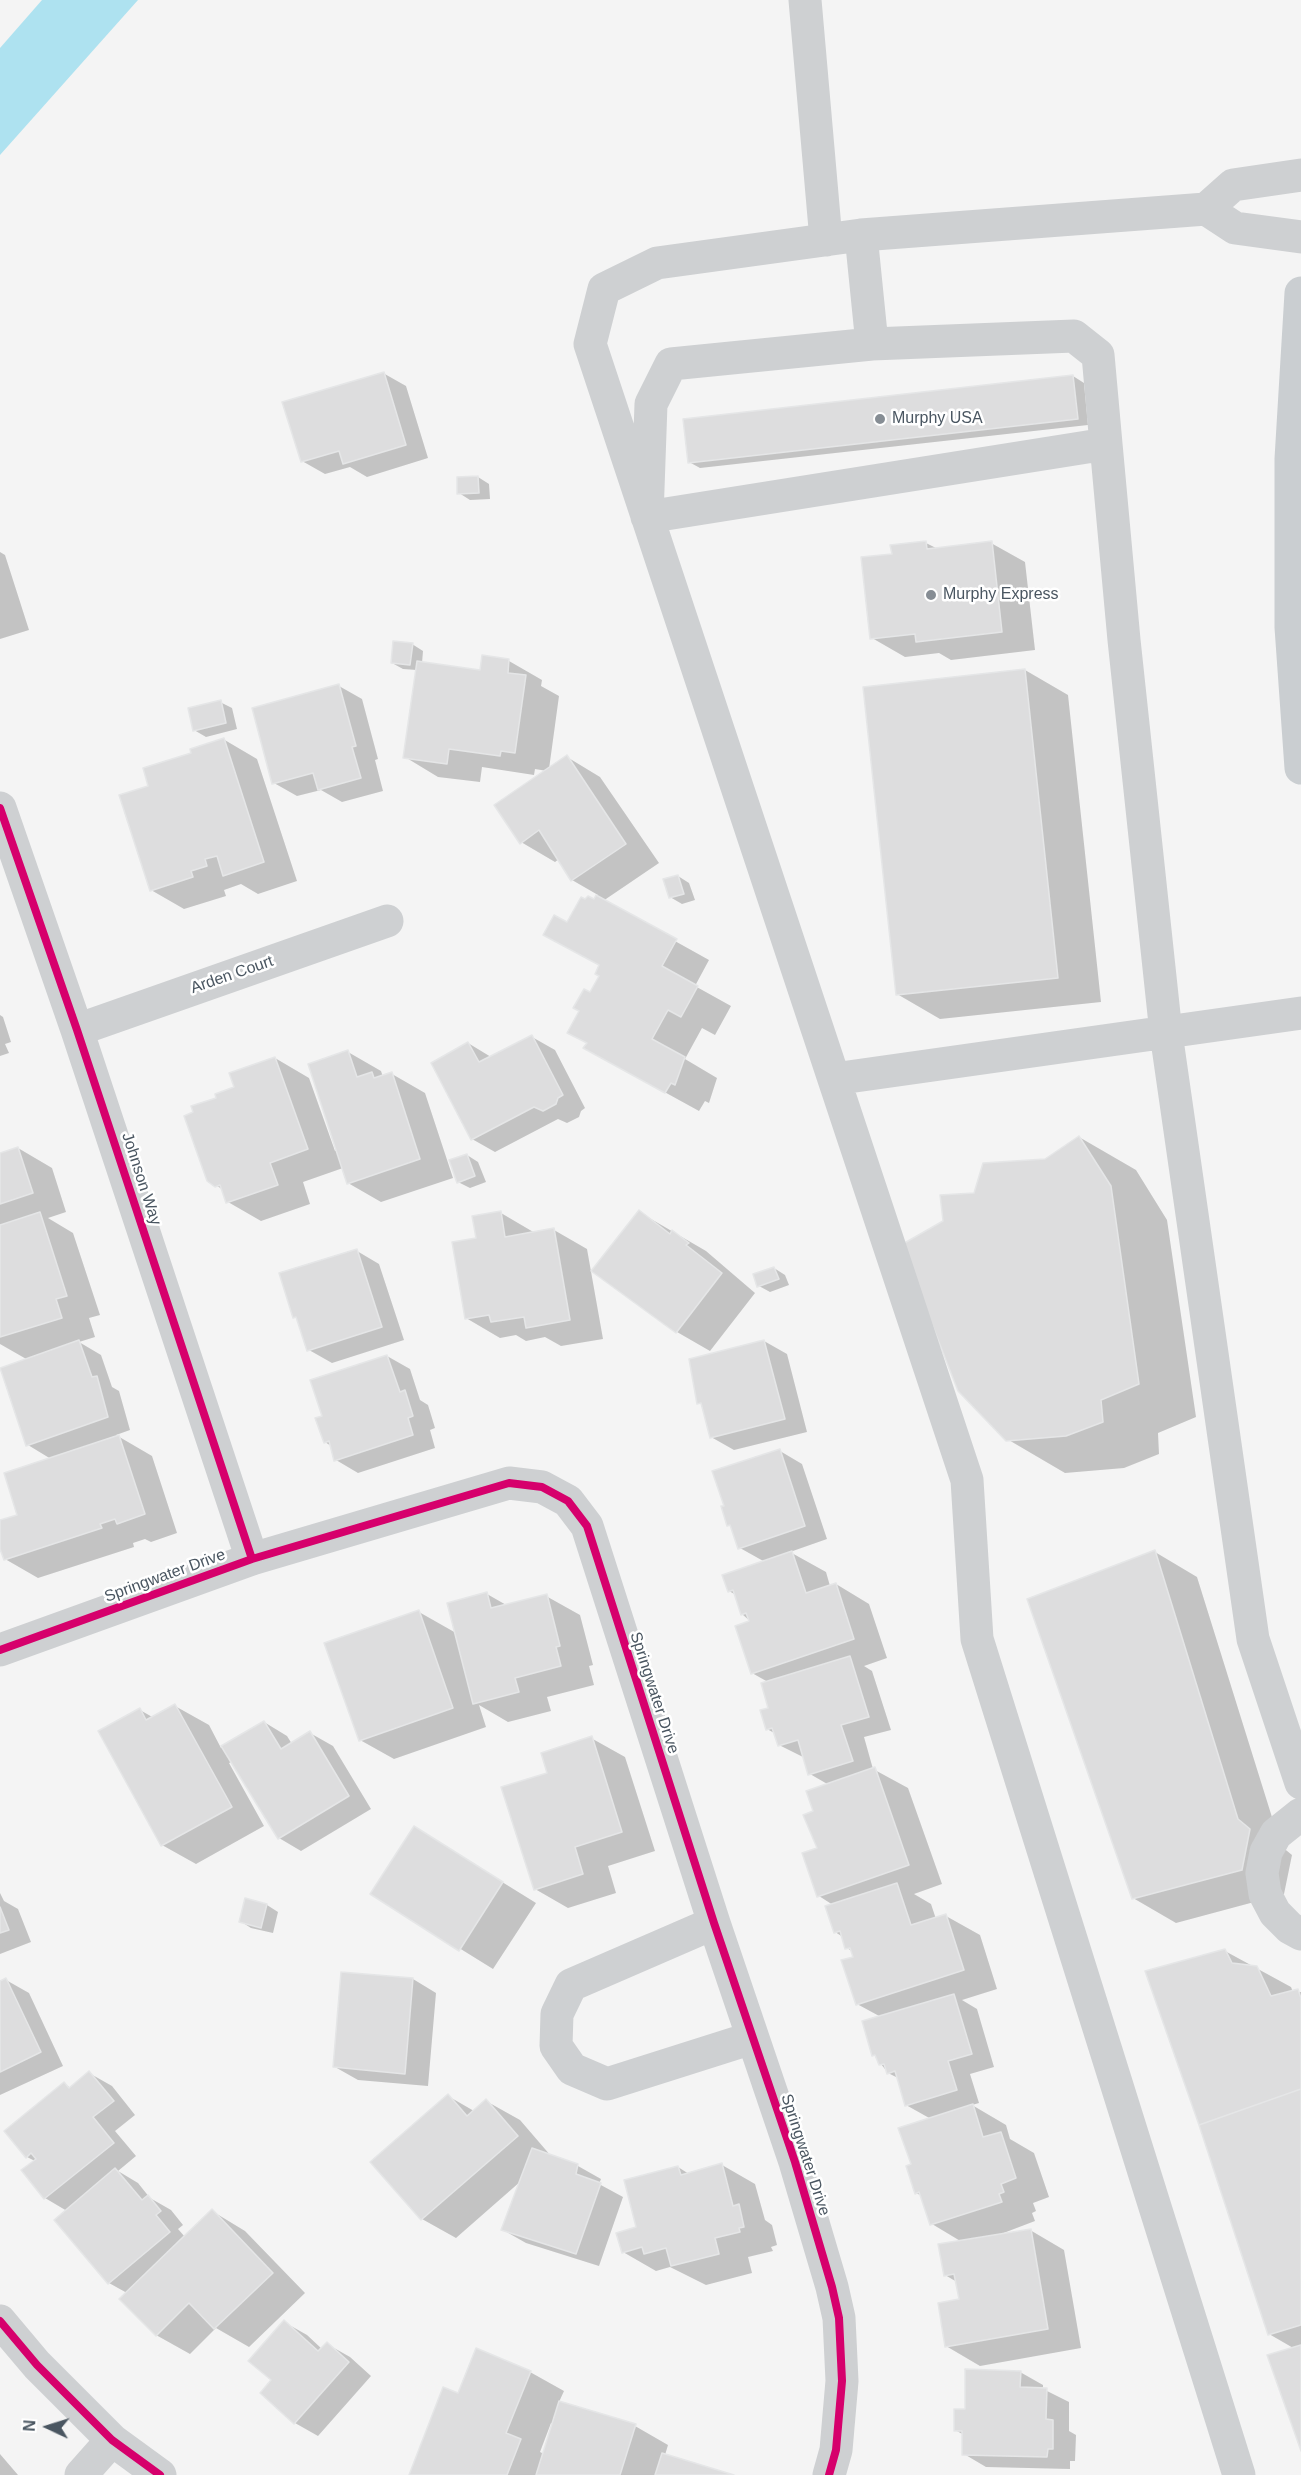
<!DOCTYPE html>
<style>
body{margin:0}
#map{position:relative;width:1301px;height:2475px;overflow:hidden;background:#f4f4f4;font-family:Arial,sans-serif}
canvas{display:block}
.north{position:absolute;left:18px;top:2397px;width:60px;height:60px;-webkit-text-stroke:4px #fff;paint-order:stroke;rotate:274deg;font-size:16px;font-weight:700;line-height:24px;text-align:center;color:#4a5661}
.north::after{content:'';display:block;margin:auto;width:21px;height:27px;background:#4a5661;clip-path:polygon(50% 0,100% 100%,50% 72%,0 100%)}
</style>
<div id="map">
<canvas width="1301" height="2475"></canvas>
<div class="north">N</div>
</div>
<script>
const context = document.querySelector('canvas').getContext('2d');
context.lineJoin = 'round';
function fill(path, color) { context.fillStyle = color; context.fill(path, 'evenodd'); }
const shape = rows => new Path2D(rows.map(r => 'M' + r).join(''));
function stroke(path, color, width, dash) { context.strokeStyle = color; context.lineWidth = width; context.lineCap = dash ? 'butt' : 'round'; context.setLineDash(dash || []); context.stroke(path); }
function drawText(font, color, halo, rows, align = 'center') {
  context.font = font + ' Arial,sans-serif'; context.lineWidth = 5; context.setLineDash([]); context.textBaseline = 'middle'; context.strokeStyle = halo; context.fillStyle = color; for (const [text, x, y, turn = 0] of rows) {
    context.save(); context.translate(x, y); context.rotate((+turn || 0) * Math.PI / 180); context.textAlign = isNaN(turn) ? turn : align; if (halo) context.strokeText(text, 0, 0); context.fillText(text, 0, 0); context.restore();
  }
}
fill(shape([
 [42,0,138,0,0,155,0,48]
]), '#aee2f0');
fill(shape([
 [383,373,406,386,428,458,367,477,350,467,325,474,302,461],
 [1073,376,1084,383,1088,425,700,468,689,462],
 [478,477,489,484,490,499,470,500,459,493],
 [926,543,938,549,991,543,1025,562,1035,650,951,660,939,653,905,657,872,638,893,555],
 [0,552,5,555,29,630,0,639],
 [412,644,423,651,422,663,482,672,509,661,542,680,541,686,559,696,549,769,567,757,600,777,659,863,603,901,709,960,695,986,731,1006,715,1035,702,1028,685,1059,717,1078,709,1103,705,1101,699,1111,619,1067,588,1043,591,994,601,975,601,966,567,924,586,901,594,901,598,895,572,880,559,859,555,862,521,842,547,771,535,769,534,775,482,767,480,782,438,777,405,757,417,670,403,669,392,663],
 [1025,670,1068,695,1101,1002,940,1019,897,994],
 [339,686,362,699,378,759,375,760,383,791,342,802,321,790,297,796,274,783],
 [220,702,232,708,237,729,206,737,194,730],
 [223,739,257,759,297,881,258,894,241,884,224,890,226,896,184,909,151,890,150,787,193,754],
 [678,876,689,883,695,900,682,904,670,897],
 [0,1015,3,1017,11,1042,5,1044,9,1053,0,1056],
 [532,1037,555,1050,585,1108,581,1111,579,1117,567,1123,558,1119,495,1152,472,1139,468,1043,491,1057],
 [348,1052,381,1071,383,1077,392,1074,425,1093,453,1178,381,1202,348,1183,343,1168,303,1182,310,1204,261,1221,228,1202,223,1190,216,1185,218,1099,236,1088,275,1058,309,1078,335,1151,337,1150],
 [1079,1137,1136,1170,1167,1220,1196,1417,1158,1433,1159,1454,1124,1468,1065,1473,1007,1439,944,1222,975,1195,1045,1160],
 [18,1148,52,1168,66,1212,48,1218,73,1233,100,1315,89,1318,95,1337,79,1342,101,1355,112,1387,119,1391,130,1430,116,1435,152,1456,177,1533,151,1542,145,1539,133,1543,134,1547,38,1578,5,1559,0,1544,0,1522,19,1516,51,1459,28,1445,28,1360,0,1344,0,1154],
 [467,1155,478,1162,486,1182,470,1188,458,1182],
 [639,1212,706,1251,755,1293,710,1351,677,1332,593,1271],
 [501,1213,535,1233,554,1230,587,1249,603,1339,561,1346,545,1337,526,1341,516,1335,500,1338,466,1318,477,1239],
 [357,1251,379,1264,404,1340,332,1363,309,1350,299,1319,294,1317],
 [774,1268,785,1275,789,1285,770,1292,759,1286],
 [764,1341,787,1354,807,1432,734,1450,711,1437,703,1405,698,1403],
 [387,1356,410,1369,420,1400,428,1405,435,1428,430,1430,435,1448,358,1473,336,1460,331,1446,325,1442,324,1417],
 [780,1451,802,1464,827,1539,790,1552,826,1572,830,1586,836,1584,869,1604,887,1658,864,1666,872,1671,891,1730,864,1737,873,1769,908,1788,942,1884,914,1894,931,1904,936,1919,946,1916,980,1935,997,1989,962,2000,977,2009,994,2067,970,2074,979,2103,972,2105,1006,2125,1010,2139,1034,2153,1049,2197,1033,2203,1036,2211,1032,2213,1035,2221,993,2237,1030,2230,1064,2250,1081,2348,980,2366,946,2346,961,2300,957,2282,945,2275,962,2242,932,2224,922,2196,916,2193,913,2165,931,2119,906,2105,898,2078,888,2073,874,2055,881,2017,857,2004,853,1952,847,1948,843,1937,835,1932,833,1905,819,1896,819,1849,815,1812,829,1785,810,1774,805,1758,779,1745,776,1734,767,1729,770,1709,768,1682,752,1673,751,1622,742,1614,736,1595,729,1591,765,1562,740,1548,733,1528,728,1525],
 [1155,1552,1197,1577,1281,1846,1292,1855,1284,1894,1176,1923,1133,1898],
 [487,1594,508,1606,546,1596,580,1615,593,1665,589,1666,594,1685,547,1697,551,1711,508,1722,479,1705,486,1727,394,1759,360,1740,419,1612,456,1633],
 [175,1706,209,1725,221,1748,264,1722,287,1736,292,1744,310,1733,333,1746,371,1809,301,1851,279,1838,232,1762,229,1763,264,1826,196,1864,162,1845,140,1710,154,1718],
 [591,1738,625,1757,655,1851,608,1866,616,1893,568,1908,535,1889,549,1774],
 [415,1828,536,1903,493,1969,372,1894],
 [0,1893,4,1901,18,1909,31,1942,0,1954],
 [246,1900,267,1905,278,1912,273,1933,251,1928,240,1921],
 [1225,1951,1291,1987,1293,1992,1301,1992,1301,2446,1295,2349,1269,2334],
 [343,1973,413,1979,436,1993,428,2086,358,2080,335,2067],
 [6,1980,29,1993,63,2066,0,2095,0,1983],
 [89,2073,112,2086,135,2115,115,2131,136,2156,118,2171,138,2183,150,2198,171,2210,183,2225,178,2229,185,2237,212,2211,245,2231,305,2293,249,2347,216,2328,190,2354,156,2335,127,2293,109,2283,56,2220,67,2211,45,2198,23,2171,35,2161,27,2157,64,2084,71,2088],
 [448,2096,474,2111,486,2101,520,2120,551,2156,578,2166,601,2179,599,2184,623,2197,599,2266,526,2243,503,2230,521,2181,456,2238,422,2219,372,2162],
 [722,2165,755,2184,765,2220,772,2225,777,2245,771,2247,773,2251,748,2257,752,2273,706,2285,670,2267,656,2271,623,2252,678,2167,689,2174],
 [284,2322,307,2335,322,2349,327,2344,350,2357,371,2376,318,2436,295,2423,262,2393,273,2380],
 [530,2372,564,2391,559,2402,635,2426,668,2445,665,2455,729,2475,410,2475,458,2395],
 [551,2423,553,2424,544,2454,540,2452],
 [1020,2372,1043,2385,1043,2389,1069,2402,1069,2431,1076,2435,1075,2461,1070,2461,1070,2469,986,2467,964,2454,964,2435,955,2430],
 [0,2454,18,2475,0,2475]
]), '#0003');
const building = shape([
 [384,372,406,445,343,464,339,451,301,462,282,402,384,372],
 [1073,375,1078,419,688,463,683,419,1073,375],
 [478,476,479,493,457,494,457,477,478,476],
 [926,541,927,549,992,541,1002,632,916,642,915,634,870,639,861,557,892,554,890,545,926,541],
 [393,641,413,643,410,665,391,663,393,641],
 [482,655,509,659,508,673,526,675,515,753,501,751,500,756,449,749,447,764,403,758,417,661,480,670,482,655],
 [1025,669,1058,978,896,995,863,687,1025,669],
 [339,684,356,746,352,747,361,778,318,790,313,773,272,784,252,708,339,684],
 [221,700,226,723,193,731,188,708,221,700],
 [224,738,264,862,223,876,217,856,205,859,207,866,191,871,193,877,150,891,119,795,148,786,143,768,191,753,190,749,224,738],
 [567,755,626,844,571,881,539,830,520,844,494,805,567,755],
 [678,875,684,894,669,898,663,879,678,875],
 [596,895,677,939,662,966,698,986,681,1017,668,1010,652,1039,685,1057,675,1085,671,1083,665,1093,583,1048,587,1043,567,1033,579,1011,573,1008,584,989,590,992,599,976,595,974,599,965,543,935,554,915,567,922,581,897,585,899,588,896,594,899,596,895],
 [532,1035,563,1095,558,1098,556,1104,543,1111,534,1107,471,1140,431,1063,468,1042,479,1062,532,1035],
 [348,1050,357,1077,372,1072,374,1078,392,1072,420,1159,347,1184,308,1064,348,1050],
 [275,1057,308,1149,270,1163,278,1185,226,1203,220,1185,215,1187,207,1181,184,1116,193,1112,191,1106,216,1098,215,1094,234,1087,229,1073,275,1057],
 [1079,1136,1111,1186,1139,1384,1101,1400,1103,1422,1066,1436,1006,1441,958,1391,901,1245,943,1221,940,1195,974,1193,983,1163,1045,1159,1079,1136],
 [18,1147,33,1193,0,1204,0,1153,18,1147],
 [467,1154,475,1176,457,1183,449,1160,467,1154],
 [639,1210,670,1234,672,1230,689,1243,686,1245,722,1273,676,1333,591,1271,639,1210],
 [501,1211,505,1237,554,1228,570,1320,526,1328,524,1317,491,1322,489,1315,465,1319,452,1242,476,1238,472,1216,501,1211],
 [40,1212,67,1296,56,1299,62,1318,0,1337,0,1225,40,1212],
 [357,1249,382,1327,307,1351,296,1317,293,1318,279,1273,357,1249],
 [774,1267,779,1279,757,1287,753,1274,774,1267],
 [79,1340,92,1377,97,1376,108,1417,26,1446,0,1368,79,1340],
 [764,1340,785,1419,710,1438,701,1403,697,1404,689,1359,764,1340],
 [387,1355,400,1392,405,1390,413,1416,408,1418,413,1435,334,1461,329,1441,324,1443,315,1418,322,1416,310,1380,387,1355],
 [119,1435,145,1514,117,1524,115,1519,100,1524,102,1528,4,1560,0,1549,0,1520,17,1515,4,1473,119,1435],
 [780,1449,805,1526,738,1549,730,1525,727,1526,721,1506,724,1506,712,1471,780,1449],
 [1155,1550,1238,1819,1250,1829,1242,1870,1132,1899,1027,1599,1155,1550],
 [792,1551,806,1593,836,1583,854,1639,751,1674,735,1626,749,1621,746,1613,741,1615,733,1590,728,1592,722,1575,792,1551],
 [487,1592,491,1608,547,1594,560,1646,556,1647,561,1666,515,1678,519,1692,473,1704,447,1603,487,1592],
 [419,1610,453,1708,359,1741,324,1643,419,1610],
 [850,1656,869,1717,841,1725,853,1761,808,1775,798,1740,778,1746,772,1728,766,1730,760,1710,768,1708,761,1683,850,1656],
 [175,1704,232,1807,161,1846,98,1731,140,1708,146,1720,175,1704],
 [264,1721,281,1749,310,1731,349,1796,278,1839,221,1746,264,1721],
 [592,1736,622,1832,575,1847,583,1874,534,1890,501,1787,547,1773,541,1753,592,1736],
 [875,1767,909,1865,817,1897,802,1853,817,1848,803,1815,813,1811,806,1791,875,1767],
 [414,1826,503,1882,459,1951,370,1894,414,1826],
 [897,1883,911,1925,946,1914,964,1970,856,2005,841,1960,853,1957,850,1948,845,1949,840,1931,834,1933,825,1906,897,1883],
 [245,1898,267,1904,261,1928,239,1922,245,1898],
 [0,1907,9,1930,0,1933,0,1907],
 [1225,1949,1232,1963,1257,1966,1271,1996,1298,1989,1301,1998,1301,2089,1199,2125,1145,1971,1225,1949],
 [341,1972,413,1978,405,2074,333,2067,341,1972],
 [6,1978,41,2052,0,2072,0,1981,6,1978],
 [954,1994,972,2054,948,2061,957,2090,905,2106,895,2071,887,2074,884,2064,879,2065,875,2055,872,2056,862,2021,954,1994],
 [89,2071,114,2101,93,2117,114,2143,44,2199,21,2170,36,2159,31,2153,26,2158,4,2131,64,2082,69,2088,89,2071],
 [1301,2089,1301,2325,1268,2335,1199,2125,1301,2089],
 [448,2094,467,2116,486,2099,518,2136,421,2220,370,2162,448,2094],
 [973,2104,983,2137,1001,2132,1016,2178,1001,2184,1004,2192,999,2194,1002,2202,930,2225,919,2192,915,2194,906,2166,911,2164,898,2128,973,2104],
 [532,2148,578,2164,576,2174,601,2183,576,2254,501,2230,532,2148],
 [722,2163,733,2206,739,2204,744,2227,739,2228,740,2232,715,2238,719,2254,671,2266,666,2248,644,2254,642,2247,622,2253,616,2233,636,2227,624,2180,678,2166,681,2175,722,2163],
 [115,2168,142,2200,148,2195,161,2211,156,2215,170,2232,108,2284,54,2220,115,2168],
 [212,2209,273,2273,214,2329,189,2303,156,2336,119,2299,212,2209],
 [1031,2229,1048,2329,945,2347,938,2303,959,2299,954,2274,944,2276,938,2244,1031,2229],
 [284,2320,318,2351,327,2342,349,2362,294,2424,260,2393,271,2380,248,2361,284,2320],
 [1301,2345,1301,2451,1267,2355,1301,2345],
 [476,2348,531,2371,506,2433,521,2439,507,2475,409,2475,443,2387,458,2393,476,2348],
 [965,2369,1021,2371,1020,2387,1047,2388,1046,2419,1053,2420,1053,2449,1048,2449,1047,2457,962,2455,962,2431,954,2431,954,2409,965,2409,965,2369],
 [559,2401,636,2424,620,2475,536,2475,559,2401],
 [662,2453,734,2475,655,2475,662,2453]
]);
fill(building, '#ddddde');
stroke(building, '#e5e6e7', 1.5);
stroke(shape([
 [805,0,826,240],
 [1206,209,1235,228,1301,237],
 [861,235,872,344,671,364,651,404,647,517,1106,444,1124,640,1166,1033,1253,1639,1301,1783],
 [872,344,1074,336,1098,355,1106,444],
 [0,808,77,1030,252,1559],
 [77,1030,387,921],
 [834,1079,1301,1013],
 [0,1650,252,1559,509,1483,542,1487,568,1501,587,1526,714,1923,795,2162,832,2287,839,2318,842,2381,836,2450,829,2475],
 [1301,1814,1276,1834,1266,1852,1262,1873,1265,1894,1275,1913,1290,1928,1301,1934],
 [714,1923,571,1985,557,2014,556,2046,572,2069,607,2084,752,2038],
 [0,2321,37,2365,112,2440,160,2475],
 [81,2475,112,2440],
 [1239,2475,977,1639,967,1480,590,344,604,289,657,263,861,235,1206,209,1233,185,1301,175]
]), '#ced0d2', 33);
stroke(shape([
 [1301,293,1291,459,1291,627,1301,768]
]), '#caced1', 33);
stroke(shape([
 [0,808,77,1030,252,1559],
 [0,1650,252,1559,509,1483,542,1487,568,1501,587,1526,714,1923,795,2162,832,2287,839,2318,842,2381,836,2450,829,2475],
 [0,2321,37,2365,112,2440,160,2475]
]), '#d6006c', 8);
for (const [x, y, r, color] of [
 [880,419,6,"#868d94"],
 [931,595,6,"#868d94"]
]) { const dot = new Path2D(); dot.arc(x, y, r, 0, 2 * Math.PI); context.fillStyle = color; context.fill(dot); stroke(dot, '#fff', 2); }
drawText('16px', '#4a5661', '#fff', [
 ["Murphy USA",892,419],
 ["Murphy Express",943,595]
], 'left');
drawText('16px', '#4a5661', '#fff', [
 ["Arden Court",232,975,-19],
 ["Johnson Way",141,1179,72],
 ["Springwater Drive",165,1576,-20],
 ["Springwater Drive",654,1693,72],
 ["Springwater Drive",805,2155,72]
]);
</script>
